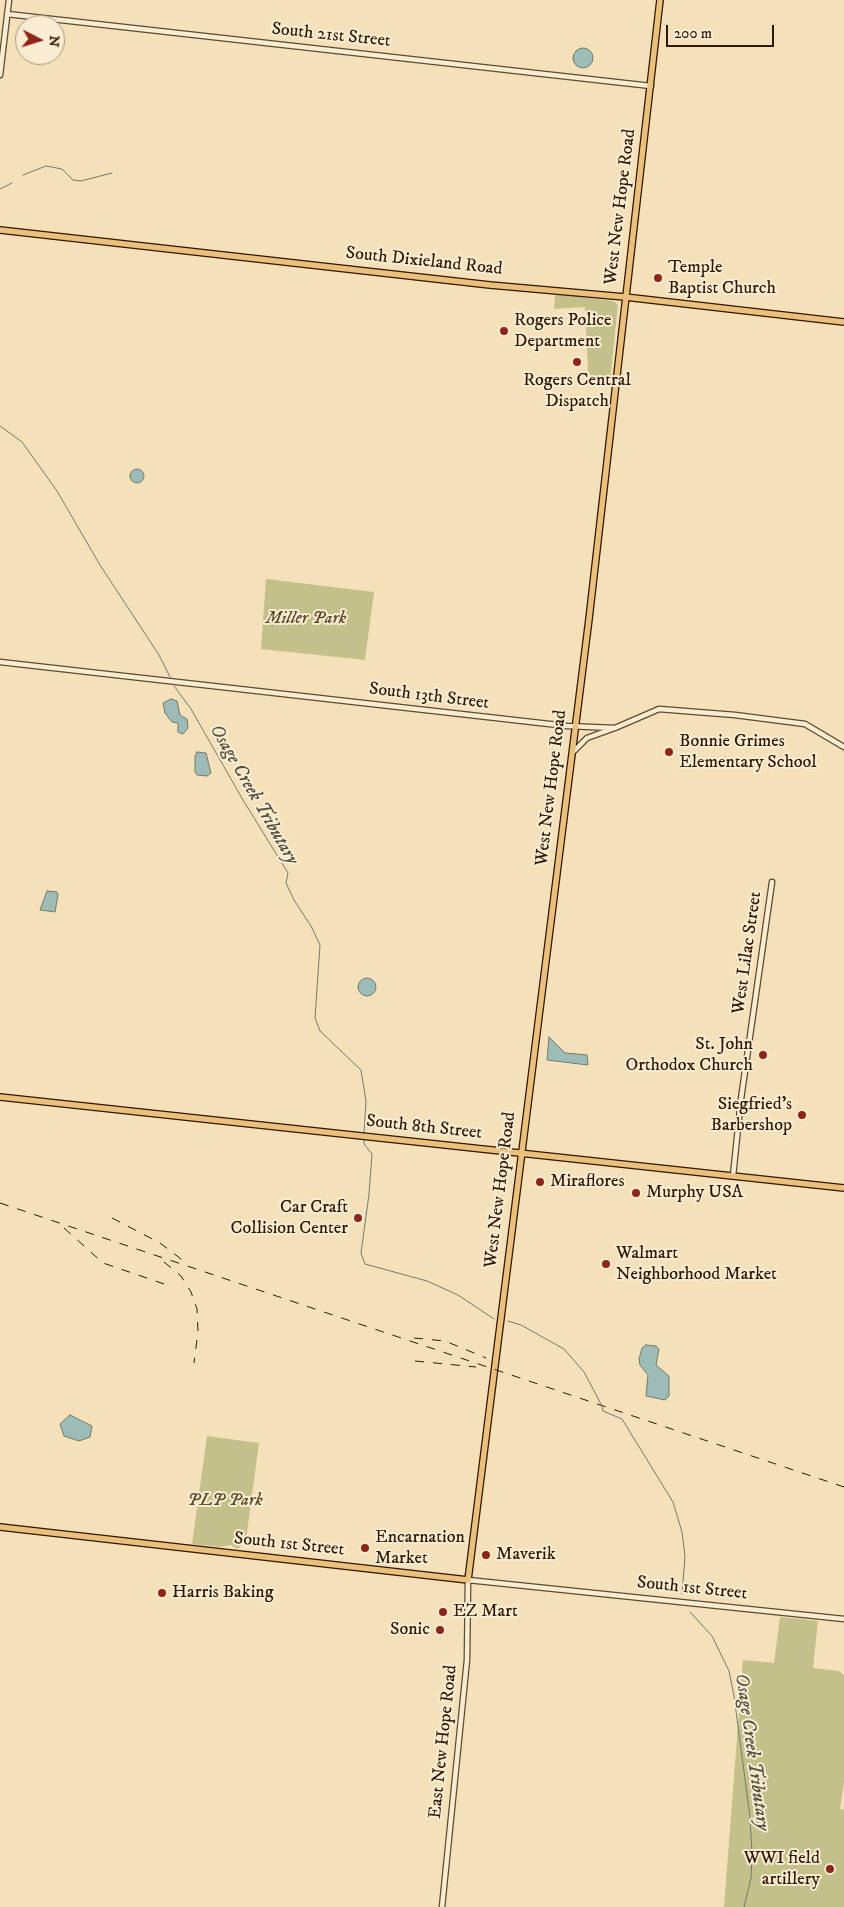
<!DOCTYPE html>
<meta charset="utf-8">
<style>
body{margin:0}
#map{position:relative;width:844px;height:1907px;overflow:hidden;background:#f5e1b9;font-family:"IM FELL DW Pica",serif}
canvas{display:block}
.north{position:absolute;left:15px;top:15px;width:50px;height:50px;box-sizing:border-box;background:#f8ecd2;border:1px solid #a8967e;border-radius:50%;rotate:95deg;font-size:14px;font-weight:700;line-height:20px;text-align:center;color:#301600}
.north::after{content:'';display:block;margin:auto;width:18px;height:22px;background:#8f2418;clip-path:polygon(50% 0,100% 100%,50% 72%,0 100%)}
.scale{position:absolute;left:666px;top:25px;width:108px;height:22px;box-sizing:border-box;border:2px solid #301600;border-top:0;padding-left:6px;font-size:15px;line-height:18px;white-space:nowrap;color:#301600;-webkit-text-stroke:4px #f8ecd2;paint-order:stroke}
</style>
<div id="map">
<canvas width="844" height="1907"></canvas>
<div class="north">N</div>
<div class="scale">200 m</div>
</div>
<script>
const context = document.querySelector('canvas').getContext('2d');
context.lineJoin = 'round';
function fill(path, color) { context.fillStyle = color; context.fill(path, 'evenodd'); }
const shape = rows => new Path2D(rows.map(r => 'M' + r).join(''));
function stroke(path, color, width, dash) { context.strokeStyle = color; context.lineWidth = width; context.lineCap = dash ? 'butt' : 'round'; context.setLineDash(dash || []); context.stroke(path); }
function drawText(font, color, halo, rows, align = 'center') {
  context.font = font + ' "IM FELL DW Pica",serif'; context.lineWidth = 4; context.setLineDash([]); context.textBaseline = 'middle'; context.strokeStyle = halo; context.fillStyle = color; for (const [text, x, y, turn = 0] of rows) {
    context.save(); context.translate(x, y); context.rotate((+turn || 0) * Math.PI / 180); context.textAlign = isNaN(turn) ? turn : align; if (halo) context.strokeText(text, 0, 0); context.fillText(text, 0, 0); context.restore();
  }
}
fill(shape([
 [558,294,614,301,618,305,610,381,594,380,588,371,585,307,554,309,555,296],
 [266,579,374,592,365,660,261,649],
 [207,1436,259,1443,246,1540,238,1549,231,1545,219,1547,192,1544],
 [780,1617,818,1621,813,1668,839,1671,844,1675,844,1782,840,1809,844,1810,844,1907,724,1907,743,1660,774,1663]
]), '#c4c08a');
const water = shape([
 '573 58a10 10 0 1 1 20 0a10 10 0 1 1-20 0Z',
 '130 476a7 7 0 1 1 14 0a7 7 0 1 1-14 0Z',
 [171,699,177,701,180,715,187,719,188,728,183,734,178,732,178,723,172,722,165,713,163,703,171,699],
 [197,752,206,753,211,773,207,776,197,775,195,772,195,756,197,752],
 [47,891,57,892,58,895,55,912,40,910,47,891],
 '358 987a9 9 0 1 1 18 0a9 9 0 1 1-18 0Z',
 [549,1037,565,1053,587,1055,588,1065,547,1060,549,1037],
 [646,1345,656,1346,659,1349,656,1365,669,1376,669,1396,665,1400,646,1396,648,1375,640,1365,639,1359,642,1348,646,1345],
 [70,1415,92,1426,90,1437,79,1441,64,1436,60,1424,70,1415]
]);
fill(water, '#9ebcb7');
stroke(water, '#727a6e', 1);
stroke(shape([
 [23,175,46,166,62,169,73,180,81,181,112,173],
 [0,189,12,183],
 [0,426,22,442,57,491,100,565,159,655,170,677],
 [174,686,191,709,243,800,288,873,286,883,294,900,311,926,320,945,315,1018,320,1031,361,1070,366,1101,364,1134],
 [364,1139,364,1144,372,1154,369,1194,361,1253,365,1264,427,1281,458,1295,494,1319],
 [508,1321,521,1325,564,1349,584,1372,601,1404],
 [602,1407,603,1411,622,1419,673,1502,682,1532,685,1557,682,1594],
 [690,1612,712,1636,729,1671,734,1696,750,1817,752,1854,751,1878,744,1907]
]), '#727a6e', 1);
const minor = shape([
 [7,14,651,86],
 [0,75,9,0],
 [0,662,567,726,615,728,659,709,735,715,805,724,844,747],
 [573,752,587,738,612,729],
 [733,1176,741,1099,772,882],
 [442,1907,467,1660,468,1580,844,1619]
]);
const major = shape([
 [0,230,490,285,625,297,844,322],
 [0,1097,844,1188],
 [0,1527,468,1580,589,619,660,0]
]);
stroke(minor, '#61492e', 7);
stroke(major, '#301600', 8);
stroke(minor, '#f8ecd2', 4.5);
stroke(major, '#eac07c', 5.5);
stroke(shape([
 [0,1203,844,1487],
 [112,1218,160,1243,185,1262],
 [64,1228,103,1263,167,1285],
 [164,1262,181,1276,191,1292,197,1309,198,1332,194,1363],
 [414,1338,445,1341,486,1358],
 [415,1361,476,1367]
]), '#301600', 1, [9, 9]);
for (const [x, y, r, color] of [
 [658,278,5,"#8f2418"],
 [504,331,5,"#8f2418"],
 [577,362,5,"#8f2418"],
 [669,752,5,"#8f2418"],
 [763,1055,5,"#8f2418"],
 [802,1115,5,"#8f2418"],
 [540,1182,5,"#8f2418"],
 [636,1193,5,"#8f2418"],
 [358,1218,5,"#8f2418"],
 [606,1264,5,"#8f2418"],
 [365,1548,5,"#8f2418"],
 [486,1555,5,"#8f2418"],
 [162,1593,5,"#8f2418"],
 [443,1612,5,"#8f2418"],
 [440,1630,5,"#8f2418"],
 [830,1869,5,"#8f2418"]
]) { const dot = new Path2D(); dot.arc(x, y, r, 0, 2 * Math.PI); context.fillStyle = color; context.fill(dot); stroke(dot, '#f8ecd2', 2); }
drawText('18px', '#301600', '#f8ecd2', [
 ["South 21st Street",331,36,6],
 ["West New Hope Road",621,207,-83],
 ["South Dixieland Road",424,262,6],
 ["South 13th Street",429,697,7],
 ["West New Hope Road",552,788,-83],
 ["West Lilac Street",748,953,-82],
 ["South 8th Street",424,1128,6],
 ["West New Hope Road",501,1190,-83],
 ["South 1st Street",289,1545,6],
 ["South 1st Street",692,1589,6],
 ["East New Hope Road",444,1742,-84]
]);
drawText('18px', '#301600', '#f8ecd2', [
 ["Temple",668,268],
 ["Baptist Church",668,289],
 ["Rogers Police",514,321],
 ["Department",514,342],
 ["Rogers Central",577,381,"center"],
 ["Dispatch",577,402,"center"],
 ["Bonnie Grimes",679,742],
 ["Elementary School",679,763],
 ["St. John",753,1045,"right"],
 ["Orthodox Church",753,1066,"right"],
 ["Siegfried’s",792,1105,"right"],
 ["Barbershop",792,1126,"right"],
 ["Miraflores",550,1182],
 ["Murphy USA",646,1193],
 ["Car Craft",348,1208,"right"],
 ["Collision Center",348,1229,"right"],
 ["Walmart",616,1254],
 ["Neighborhood Market",616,1275],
 ["Encarnation",375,1538],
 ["Market",375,1559],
 ["Maverik",496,1555],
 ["Harris Baking",172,1593],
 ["EZ Mart",453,1612],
 ["Sonic",430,1630,"right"],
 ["WWI field",820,1859,"right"],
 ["artillery",820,1880,"right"]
], 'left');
drawText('italic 18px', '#5c4929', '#f8ecd2', [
 ["Miller Park",306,619],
 ["PLP Park",225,1501]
]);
drawText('italic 19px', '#565040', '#f8ecd2', [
 ["Osage Creek Tributary",253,795,60],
 ["Osage Creek Tributary",751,1752,82]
]);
</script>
